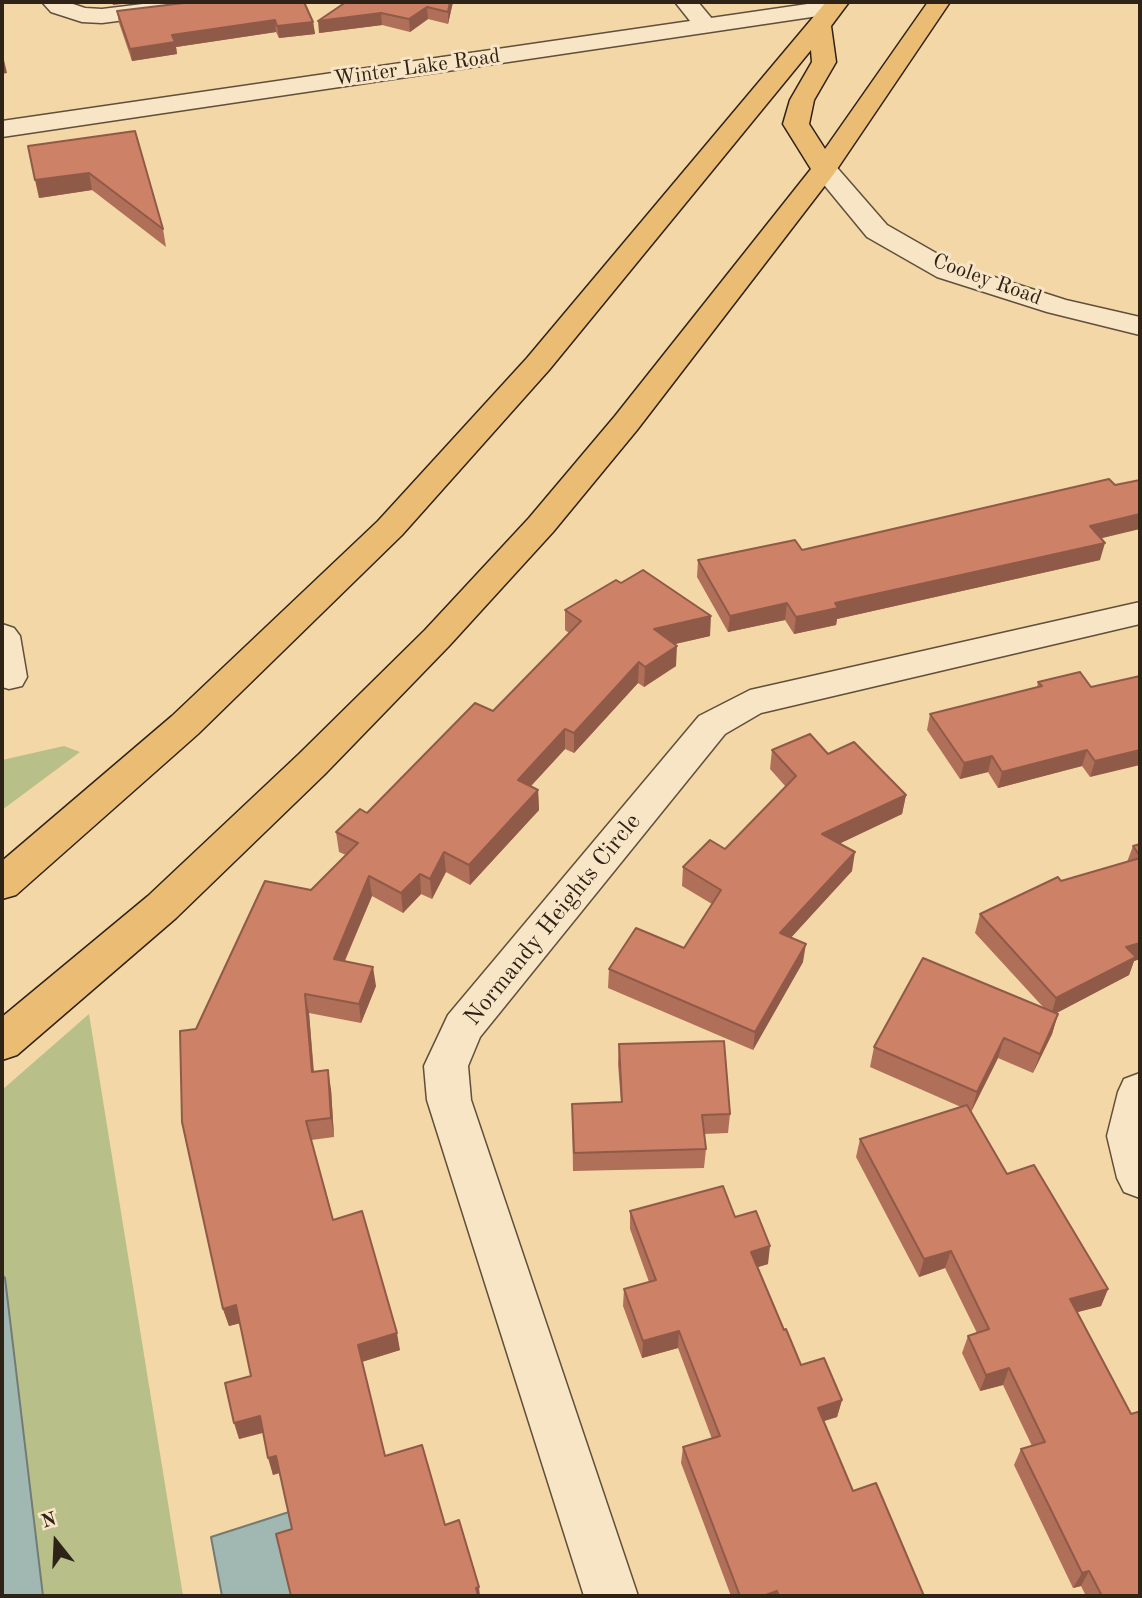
<!DOCTYPE html>
<style>
body{margin:0}
#map{position:relative;width:1142px;height:1598px;overflow:hidden;background:#f3d7a7;font-family:"Old Standard TT",serif}
canvas{display:block}
.frame{position:absolute;inset:0;border:4px solid #2f2217;pointer-events:none}
.north{position:absolute;left:21px;top:1507px;width:70px;height:70px;-webkit-text-stroke:5px #f7e5c6;paint-order:stroke;rotate:342deg;font-size:19px;font-weight:700;line-height:28px;text-align:center;color:#2f2217}
.north::after{content:'';display:block;margin:auto;width:24px;height:32px;background:#2f2217;clip-path:polygon(50% 0,100% 100%,50% 72%,0 100%)}
</style>
<div id="map">
<canvas width="1142" height="1598"></canvas>
<div class="frame"></div>
<div class="north">N</div>
</div>
<script>
const context = document.querySelector('canvas').getContext('2d');
context.lineJoin = 'round';
function fill(path, color) { context.fillStyle = color; context.fill(path, 'evenodd'); }
const shape = rows => new Path2D(rows.map(r => 'M' + r).join(''));
function stroke(path, color, width, dash) { context.strokeStyle = color; context.lineWidth = width; context.lineCap = dash ? 'butt' : 'round'; context.setLineDash(dash || []); context.stroke(path); }
function drawText(font, color, halo, rows, align = 'center') {
  context.font = font + ' "Old Standard TT",serif'; context.lineWidth = 6; context.setLineDash([]); context.textBaseline = 'middle'; context.strokeStyle = halo; context.fillStyle = color; for (const [text, x, y, turn = 0] of rows) {
    context.save(); context.translate(x, y); context.rotate((+turn || 0) * Math.PI / 180); context.textAlign = isNaN(turn) ? turn : align; if (halo) context.strokeText(text, 0, 0); context.fillText(text, 0, 0); context.restore();
  }
}
fill(shape([
 [64,746,80,752,2,810,2,760],
 [89,1014,183,1596,43,1596,5,1278,2,1275,2,1090]
]), '#b8bf89');
const water = shape([
 [2,1275,5,1278,43,1596,2,1596,2,1275],
 [289,1512,307,1596,222,1596,211,1537,289,1512]
]);
fill(water, '#a0b7b2');
stroke(water, '#737b74', 2);
const minor = shape([
 [42,2,67,2,85,8,102,9,159,2,221,2,210,9,102,23,82,22,51,12,42,2],
 [675,2,698,2,718,26,714,31,698,31,675,2],
 [824,161,833,163,887,225,957,265,1066,300,1140,317,1140,335,1047,312,937,277,867,237,811,169,815,163,824,161],
 [1140,602,1140,624,761,713,725,734,480,1037,468,1066,471,1100,638,1596,584,1596,427,1100,424,1066,448,1015,699,716,750,690,1140,602],
 [2,624,14,628,20,636,27,677,22,686,9,689,2,687,2,624],
 [1140,1073,1140,1198,1124,1192,1117,1178,1107,1136,1118,1092,1124,1079,1140,1073]
]);
const tertiary = shape([
 [821,2,838,2,843,7,832,14,2,137,2,121,821,2]
]);
const primary = shape([
 [826,2,849,2,831,26,836,62,814,100,809,124,825,149,928,2,950,2,833,175,637,430,553,532,449,646,325,774,176,918,17,1055,2,1060,2,1017,148,896,299,754,425,630,529,518,615,416,811,169,783,124,790,100,812,62,811,50,549,370,402,535,198,734,16,895,2,899,2,861,172,716,378,521,527,358,826,2]
]);
stroke(minor, '#604f3b', 3);
stroke(tertiary, '#604f3b', 3);
stroke(primary, '#2f2217', 3);
fill(minor, '#f7e5c6');
fill(tertiary, '#f7e5c6');
fill(primary, '#eabc74');
fill(shape([
 [346,2,453,2,448,24,428,19,410,32,382,25,319,33],
 [117,11,313,22,315,34,279,38,276,32,176,47,177,54,132,61,119,23],
 [135,131,163,229,166,247,92,190,39,198],
 [1101,539,1100,560,837,619,836,625,794,634,785,620,728,632,697,577,698,560,802,550],
 [565,610,710,636,675,644,676,666,644,687,638,683,574,753,565,749,531,786,538,790,539,810,470,885,446,872,432,899,421,894,403,913,372,896,345,961,376,986,361,1023,309,1013,314,1072,331,1089,334,1137,311,1140,333,1220,400,1350,362,1362,385,1456,445,1525,479,1587,292,1529,280,1473,273,1475,263,1433,239,1439,251,1376,240,1323,229,1326,223,1309,196,1029,311,890,346,855,339,852,336,832,367,813,493,711,569,633,565,630],
 [1140,676,1090,777,1082,766,998,788,988,772,960,779,927,730,930,714,1037,688,1038,682,1091,687],
 [772,750,828,754,906,795,902,814,840,843,852,871,791,937,803,962,753,1050,608,988,609,969,684,948,712,904,682,886,683,867,725,849,786,787,770,769],
 [1140,844,1140,959,1134,961,1129,975,1056,1013,1058,1014,1052,1034,1033,1073,998,1058,971,1112,1007,1174,1108,1289,1101,1306,1077,1312,1140,1596,1086,1596,1081,1586,1073,1588,1014,1465,1021,1449,1032,1446,1003,1385,980,1391,962,1353,968,1336,977,1333,945,1268,919,1277,856,1157,860,1139,961,1107,870,1067,874,1047,1044,1008,975,933,980,914,1061,881,1127,862,1133,846],
 [619,1044,730,1114,728,1133,704,1134,706,1149,704,1168,573,1171,572,1104,621,1103,618,1064],
 [630,1211,735,1217,768,1264,757,1267,784,1330,801,1365,842,1400,837,1417,824,1421,853,1491,924,1596,731,1596,681,1463,683,1447,712,1439,678,1348,642,1358,623,1306,624,1289,649,1282,630,1229]
]), '#b06f59');
fill(shape([
 [112,2,140,2,113,5],
 [450,2,453,2,448,24,448,12],
 [427,7,428,19,410,32,409,19],
 [381,13,382,25,319,33,318,21],
 [275,20,276,32,176,47,177,54,132,61,130,49,172,35],
 [313,22,315,34,279,38,277,26],
 [4,60,7,73,2,74,2,61],
 [89,173,92,190,39,198,35,180],
 [1140,514,1140,529,1086,542,1090,526],
 [1105,543,1100,560,837,619,836,625,794,634,796,617,835,603],
 [787,603,785,620,728,632,730,616],
 [711,616,710,636,653,649,654,629],
 [677,646,676,666,644,687,645,667],
 [639,662,638,683,574,753,574,733],
 [565,729,565,749,518,800,518,780],
 [1087,750,1082,766,998,788,1002,772],
 [1140,750,1140,765,1090,777,1095,761],
 [992,756,988,772,960,779,964,763],
 [538,790,539,810,470,885,469,865],
 [906,795,902,814,820,853,822,834],
 [444,852,446,872,432,899,430,879],
 [855,852,852,871,778,952,780,933],
 [420,874,421,894,403,913,401,893],
 [369,876,372,896,337,978,334,959],
 [1140,943,1140,959,1134,961,1129,975,1051,1016,1056,998,1126,947],
 [806,944,803,962,753,1050,755,1032],
 [373,967,376,986,361,1023,359,1004],
 [305,994,309,1013,315,1091,312,1072],
 [1058,1014,1052,1034,1033,1073,1040,1054],
 [1004,1038,998,1058,971,1112,977,1092],
 [328,1070,331,1089,334,1137,331,1118],
 [770,1246,768,1264,749,1270,751,1252],
 [951,1251,945,1268,919,1277,924,1259],
 [1108,1289,1101,1306,1063,1316,1070,1299],
 [236,1305,241,1323,229,1326,223,1309],
 [679,1331,678,1348,642,1358,643,1341],
 [397,1333,400,1350,361,1362,358,1345],
 [1009,1368,1003,1385,980,1391,986,1375],
 [842,1400,837,1417,814,1424,818,1408],
 [260,1416,265,1432,239,1439,234,1423],
 [276,1456,281,1472,273,1475,268,1458],
 [1089,1571,1081,1586,1073,1588,1082,1573],
 [479,1587,480,1596,477,1596,476,1588],
 [777,1591,776,1596,763,1596]
]), '#905a48');
const building = shape([
 [192,2,304,2,313,22,277,26,275,20,172,35,175,42,130,49,117,11,192,2],
 [346,2,450,2,448,12,427,7,409,19,381,13,318,21,346,2],
 [135,131,163,229,89,173,35,180,28,146,135,131],
 [1109,479,1115,485,1140,480,1140,514,1090,526,1105,543,835,603,838,608,796,617,787,603,730,616,698,560,795,540,802,550,1109,479],
 [643,570,711,616,654,629,677,646,645,667,639,662,574,733,565,729,518,780,538,790,469,865,444,852,430,879,420,874,401,893,369,876,334,959,373,967,359,1004,305,994,312,1072,328,1070,331,1118,306,1121,333,1220,362,1211,397,1333,358,1345,385,1456,422,1445,445,1525,459,1520,479,1587,476,1588,478,1596,291,1596,276,1534,292,1529,276,1456,268,1458,260,1416,234,1423,225,1383,251,1376,236,1305,223,1309,182,1122,180,1031,196,1029,265,881,311,890,358,843,336,832,360,809,367,813,475,703,493,711,581,621,565,610,616,580,621,583,643,570],
 [1080,672,1091,687,1140,676,1140,750,1095,761,1087,750,1002,772,992,756,964,763,930,714,1042,686,1038,682,1080,672],
 [810,734,828,754,854,742,906,795,822,834,855,852,780,933,806,944,755,1032,609,969,636,928,684,948,721,890,683,867,710,840,725,849,796,776,772,750,810,734],
 [1140,844,1140,856,1133,846,1140,844],
 [1140,858,1140,943,1126,947,1136,957,1056,998,980,914,1058,877,1061,881,1140,858],
 [923,958,1058,1014,1040,1054,1004,1038,977,1092,874,1047,923,958],
 [724,1041,730,1114,702,1115,706,1149,574,1153,572,1104,622,1102,619,1044,724,1041],
 [967,1105,1007,1174,1034,1165,1108,1289,1070,1299,1131,1414,1138,1412,1140,1415,1140,1596,1102,1596,1089,1571,1082,1573,1021,1449,1045,1442,1009,1368,986,1375,968,1336,989,1329,951,1251,924,1259,860,1139,967,1105],
 [723,1186,735,1217,756,1211,770,1246,751,1252,784,1330,786,1329,801,1365,824,1358,842,1400,818,1408,853,1491,876,1483,924,1596,779,1596,777,1591,763,1596,740,1596,683,1447,720,1436,679,1331,643,1341,624,1289,656,1280,630,1211,723,1186]
]);
fill(building, '#cd8167');
stroke(building, '#905a48', 2);
drawText('21px', '#2f2217', '#f7e5c6', [
 ["Winter Lake Road",417,68,-8],
 ["Cooley Road",987,280,20]
]);
drawText('24px', '#2f2217', '#f7e5c6', [
 ["Normandy Heights Circle",553,920,-51]
]);
</script>
